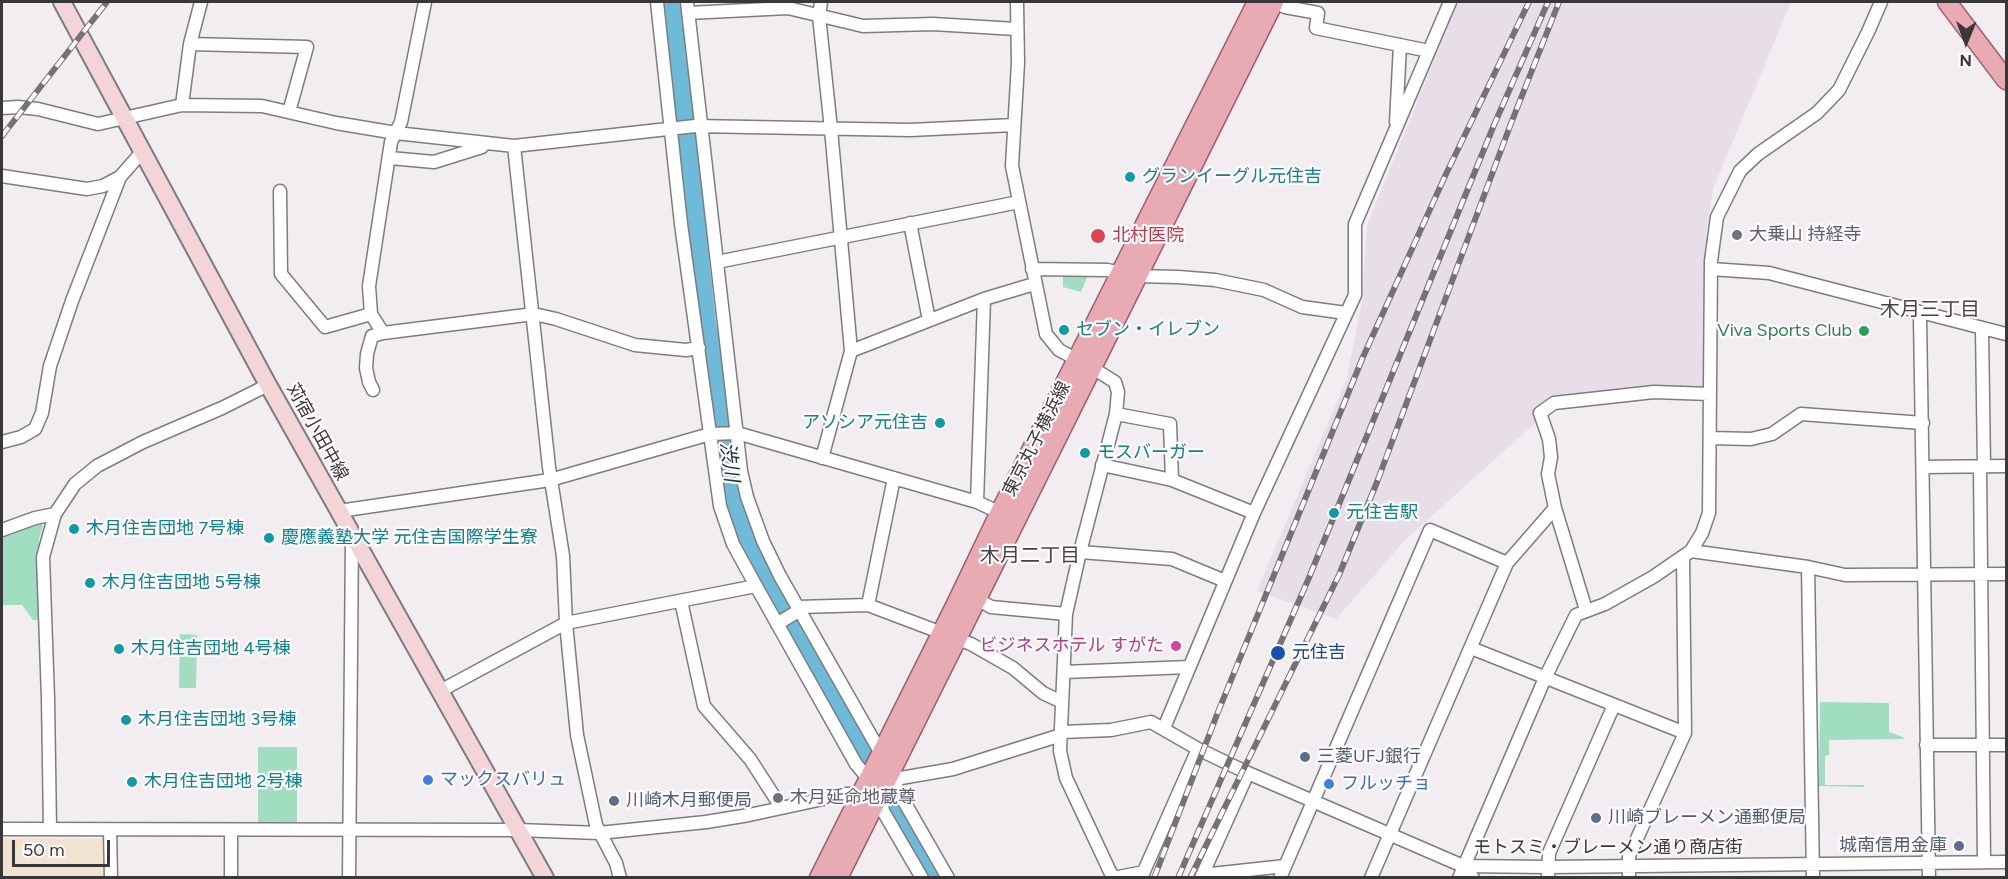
<!DOCTYPE html>
<meta charset="utf-8">
<style>
body{margin:0}
#map{position:relative;width:2008px;height:879px;overflow:hidden;background:#f1edf1;font-family:Figtree,sans-serif}
canvas{display:block}
.frame{position:absolute;inset:0;border:3px solid #393739;pointer-events:none}
.north{position:absolute;left:1936px;top:12px;width:60px;height:60px;-webkit-text-stroke:4px #fefafe;paint-order:stroke;rotate:181deg;font-size:16px;font-weight:700;line-height:24px;text-align:center;color:#393739}
.north::after{content:'';display:block;margin:auto;width:21px;height:27px;background:#393739;clip-path:polygon(50% 0,100% 100%,50% 72%,0 100%)}
.scale{position:absolute;left:12px;top:840px;width:98px;height:27px;box-sizing:border-box;border:3px solid #393739;border-top:0;padding-left:8px;font-size:18px;line-height:21px;white-space:nowrap;color:#393739;-webkit-text-stroke:4px #fefafe;paint-order:stroke}
</style>
<div id="map">
<canvas width="2008" height="879"></canvas>
<div class="frame"></div>
<div class="north">N</div>
<div class="scale">50 m</div>
</div>
<script>
const context = document.querySelector('canvas').getContext('2d');
context.lineJoin = 'round';
function fill(path, color) { context.fillStyle = color; context.fill(path, 'evenodd'); }
const shape = rows => new Path2D(rows.map(r => 'M' + r).join(''));
function stroke(path, color, width, dash) { context.strokeStyle = color; context.lineWidth = width; context.lineCap = dash ? 'butt' : 'round'; context.setLineDash(dash || []); context.stroke(path); }
function drawText(font, color, halo, rows, align = 'center') {
  context.font = font + ' Figtree,"Noto Sans JP",sans-serif'; context.lineWidth = 4.5; context.setLineDash([]); context.textBaseline = 'middle'; context.strokeStyle = halo; context.fillStyle = color; for (const [text, x, y, turn = 0] of rows) {
    context.save(); context.translate(x, y); context.rotate((+turn || 0) * Math.PI / 180); context.textAlign = isNaN(turn) ? turn : align; if (halo) context.strokeText(text, 0, 0); context.fillText(text, 0, 0); context.restore();
  }
}
fill(shape([
 [1458,2,1791,2,1713,189,1706,235,1705,387,1672,388,1558,398,1542,417,1407,538,1336,619,1257,591,1347,378,1362,301,1367,225]
]), '#e7dee8');
fill(shape([
 [2,838,107,839,107,877,2,878]
]), '#f2e2d0');
fill(shape([
 [1063,271,1089,273,1081,292,1063,287],
 [38,520,43,526,39,539,38,620,33,620,22,605,2,605,2,535],
 [180,634,197,635,196,688,179,688],
 [1820,702,1889,703,1889,732,1903,737,1904,739,1829,740,1829,755,1825,756,1825,785,1864,785,1864,787,1819,786],
 [258,747,297,747,297,822,258,822]
]), '#a1dec0');
stroke(shape([
 [673,2,700,226,695,240,705,332,714,341,718,392,735,508,754,561,934,878]
]), '#6dbbd9', 24);
const street = shape([
 [657,2,681,224,720,506,733,544,756,586,856,764,880,793,883,811,922,878],
 [687,2,741,471,747,497,763,541,780,576,883,757],
 [821,2,819,16,831,129,851,351,822,458],
 [1017,2,1018,63,1012,166,1046,334,1059,350,1091,367,1115,382,1118,392,1116,414,1080,552,1066,614,1060,751,1066,778,1113,878],
 [1274,2,1285,7,1318,13,1316,28,1429,51],
 [688,13,788,8,863,26,933,24,1016,29],
 [190,44,307,47,289,112],
 [182,105,190,44,201,2],
 [2,108,18,107,38,109,98,124,182,105,262,106,336,123,396,133,514,146,695,126,910,130,1014,125],
 [1396,122,1400,45],
 [514,146,549,467,563,556,566,623,577,735,596,825,616,863,620,878],
 [390,158,434,162,482,147,485,143],
 [2,176,87,189,103,186,120,177],
 [280,191,281,274,325,327,371,314],
 [910,223,929,320],
 [717,262,1019,202],
 [1032,269,1107,270,1136,276,1178,277,1215,280,1264,290,1302,307,1346,313],
 [1711,269,1769,273,2006,334],
 [1921,312,1920,318,1929,878],
 [1982,329,1984,467],
 [383,333,371,314,369,286,391,142,401,122,425,2],
 [851,351,984,299,1034,284],
 [373,390,369,382,366,368,367,354,372,336,383,333,534,314,556,319,635,345,686,350,699,348],
 [1116,414,1170,424,1172,480],
 [1710,438,1751,439,1772,434,1801,414,1923,423],
 [2,442,21,437,35,429,42,413,50,366,72,301,120,177,142,152],
 [1102,465,1172,480,1254,513],
 [1923,467,2006,466],
 [1980,468,1984,862],
 [977,502,984,299],
 [1555,508,1586,610],
 [339,511,550,480,710,434,737,433,977,502,1007,516],
 [2,530,35,518,55,514],
 [1691,551,1808,567,1845,575,2006,574],
 [1080,552,1172,559,1225,581],
 [1808,567,1813,878],
 [972,596,991,607,1066,614],
 [681,601,704,706,750,759,781,807],
 [868,605,894,478],
 [798,607,868,605,971,644,1013,668,1043,693,1062,702],
 [777,624,800,610],
 [1471,648,1685,733],
 [1064,672,1189,667],
 [440,691,566,623,756,586],
 [1164,728,1254,513,1355,295,1355,224,1450,2],
 [1926,745,2006,745],
 [892,772,898,791,948,878],
 [885,788,895,779,953,769,1058,736,1062,732,1111,730,1151,722,1198,749,1248,773,1463,866,1548,867,2006,862],
 [2,829,518,830,599,833,706,822,749,815,846,794,867,794],
 [50,829,48,698,43,557,55,514,75,484,97,466,143,442,222,408,260,389,267,383],
 [110,830,111,878],
 [1463,866,1473,878],
 [1202,875,1285,866],
 [231,878,231,830],
 [349,878,352,537],
 [1113,878,1144,872],
 [1141,878,1198,749],
 [1201,878,1248,773],
 [1280,878,1430,530,1507,563],
 [1371,878,1507,563,1555,508,1548,474,1551,457,1549,439,1540,413,1554,403,1654,392,1710,394],
 [1459,878,1545,678,1576,615,1605,604,1653,577,1691,551,1702,533,1709,513,1711,261,1717,217,1740,171,1758,154,1817,113,1839,90,1868,32,1881,2],
 [1548,878,1549,853,1614,705],
 [1629,878,1629,856,1685,733,1683,557]
]);
const secondary = shape([
 [62,2,267,383,545,878]
]);
const primary = shape([
 [1947,2,2006,80],
 [819,878,955,606,1000,512,1257,2],
 [838,878,1274,2]
]);
stroke(street, '#7f7c80', 15);
stroke(secondary, '#7f7c80', 20);
stroke(primary, '#a05d68', 21);
stroke(street, '#fff', 12);
stroke(secondary, '#f3d4d9', 16);
stroke(primary, '#e8aab3', 18);
const rail = shape([
 [2,136,107,2],
 [1154,878,1218,712,1363,357,1446,174,1529,2],
 [1178,878,1308,580,1494,125,1548,2],
 [1190,878,1339,575,1377,482,1510,126,1559,2]
]);
stroke(rail, '#757275', 6);
stroke(rail, '#fefafe', 4, [11]);
for (const [x, y, r, color] of [
 [1130,177,6,"#0f9aa8"],
 [1737,235,6,"#6b7280"],
 [1098,236,8,"#e0444e"],
 [1064,330,6,"#0f9aa8"],
 [1864,331,6,"#2e9e5b"],
 [940,423,6,"#0f9aa8"],
 [1085,453,6,"#0f9aa8"],
 [1334,513,6,"#0f9aa8"],
 [74,529,6,"#0f9aa8"],
 [269,538,6,"#0f9aa8"],
 [90,583,6,"#0f9aa8"],
 [1176,646,6,"#d1479c"],
 [119,649,6,"#0f9aa8"],
 [1278,653,8,"#1a4fb4"],
 [126,720,6,"#0f9aa8"],
 [1305,757,6,"#5c6f8a"],
 [428,780,6,"#3f7fe0"],
 [132,782,6,"#0f9aa8"],
 [1329,784,6,"#3f7fe0"],
 [778,798,6,"#6b7280"],
 [614,801,6,"#5c6f8a"],
 [1596,818,6,"#5c6f8a"],
 [1959,846,6,"#5c6f8a"]
]) { const dot = new Path2D(); dot.arc(x, y, r, 0, 2 * Math.PI); context.fillStyle = color; context.fill(dot); stroke(dot, '#fefafe', 2); }
drawText('18px', '#0d838f', '#fefafe', [
 ["グランイーグル元住吉",1142,177],
 ["セブン・イレブン",1076,330],
 ["アソシア元住吉",928,423,"right"],
 ["モスバーガー",1097,453],
 ["元住吉駅",1346,513],
 ["木月住吉団地 7号棟",86,529],
 ["慶應義塾大学 元住吉国際学生寮",281,538],
 ["木月住吉団地 5号棟",102,583],
 ["木月住吉団地 4号棟",131,649],
 ["木月住吉団地 3号棟",138,720],
 ["木月住吉団地 2号棟",144,782]
], 'left');
drawText('18px', '#5b616d', '#fefafe', [
 ["大乗山 持経寺",1749,235],
 ["木月延命地蔵尊",790,798]
], 'left');
drawText('18px', '#be3a42', '#fefafe', [
 ["北村医院",1112,236]
], 'left');
drawText('18px', '#27864d', '#fefafe', [
 ["Viva Sports Club",1852,331]
], 'right');
drawText('18px', '#393739', '#fefafe', [
 ["苅宿小田中線",317,432,61],
 ["東京丸子横浜線",1037,439,-63],
 ["モトスミ・ブレーメン通り商店街",1608,848]
]);
drawText('18px', '#b23c85', '#fefafe', [
 ["ビジネスホテル すがた",1164,646]
], 'right');
drawText('18px', '#164399', '#fefafe', [
 ["元住吉",1292,653]
], 'left');
drawText('18px', '#4e5e75', '#fefafe', [
 ["三菱UFJ銀行",1317,757],
 ["川崎木月郵便局",626,801],
 ["川崎ブレーメン通郵便局",1608,818],
 ["城南信用金庫",1947,846,"right"]
], 'left');
drawText('18px', '#366cbe', '#fefafe', [
 ["マックスバリュ",440,780],
 ["フルッチョ",1341,784]
], 'left');
drawText('20px', '#474447', '#fefafe', [
 ["木月三丁目",1930,310],
 ["木月二丁目",1030,556]
]);
drawText('italic 20px', '#133845', '#fefafe', [
 ["渋川",729,462,83]
]);
</script>
